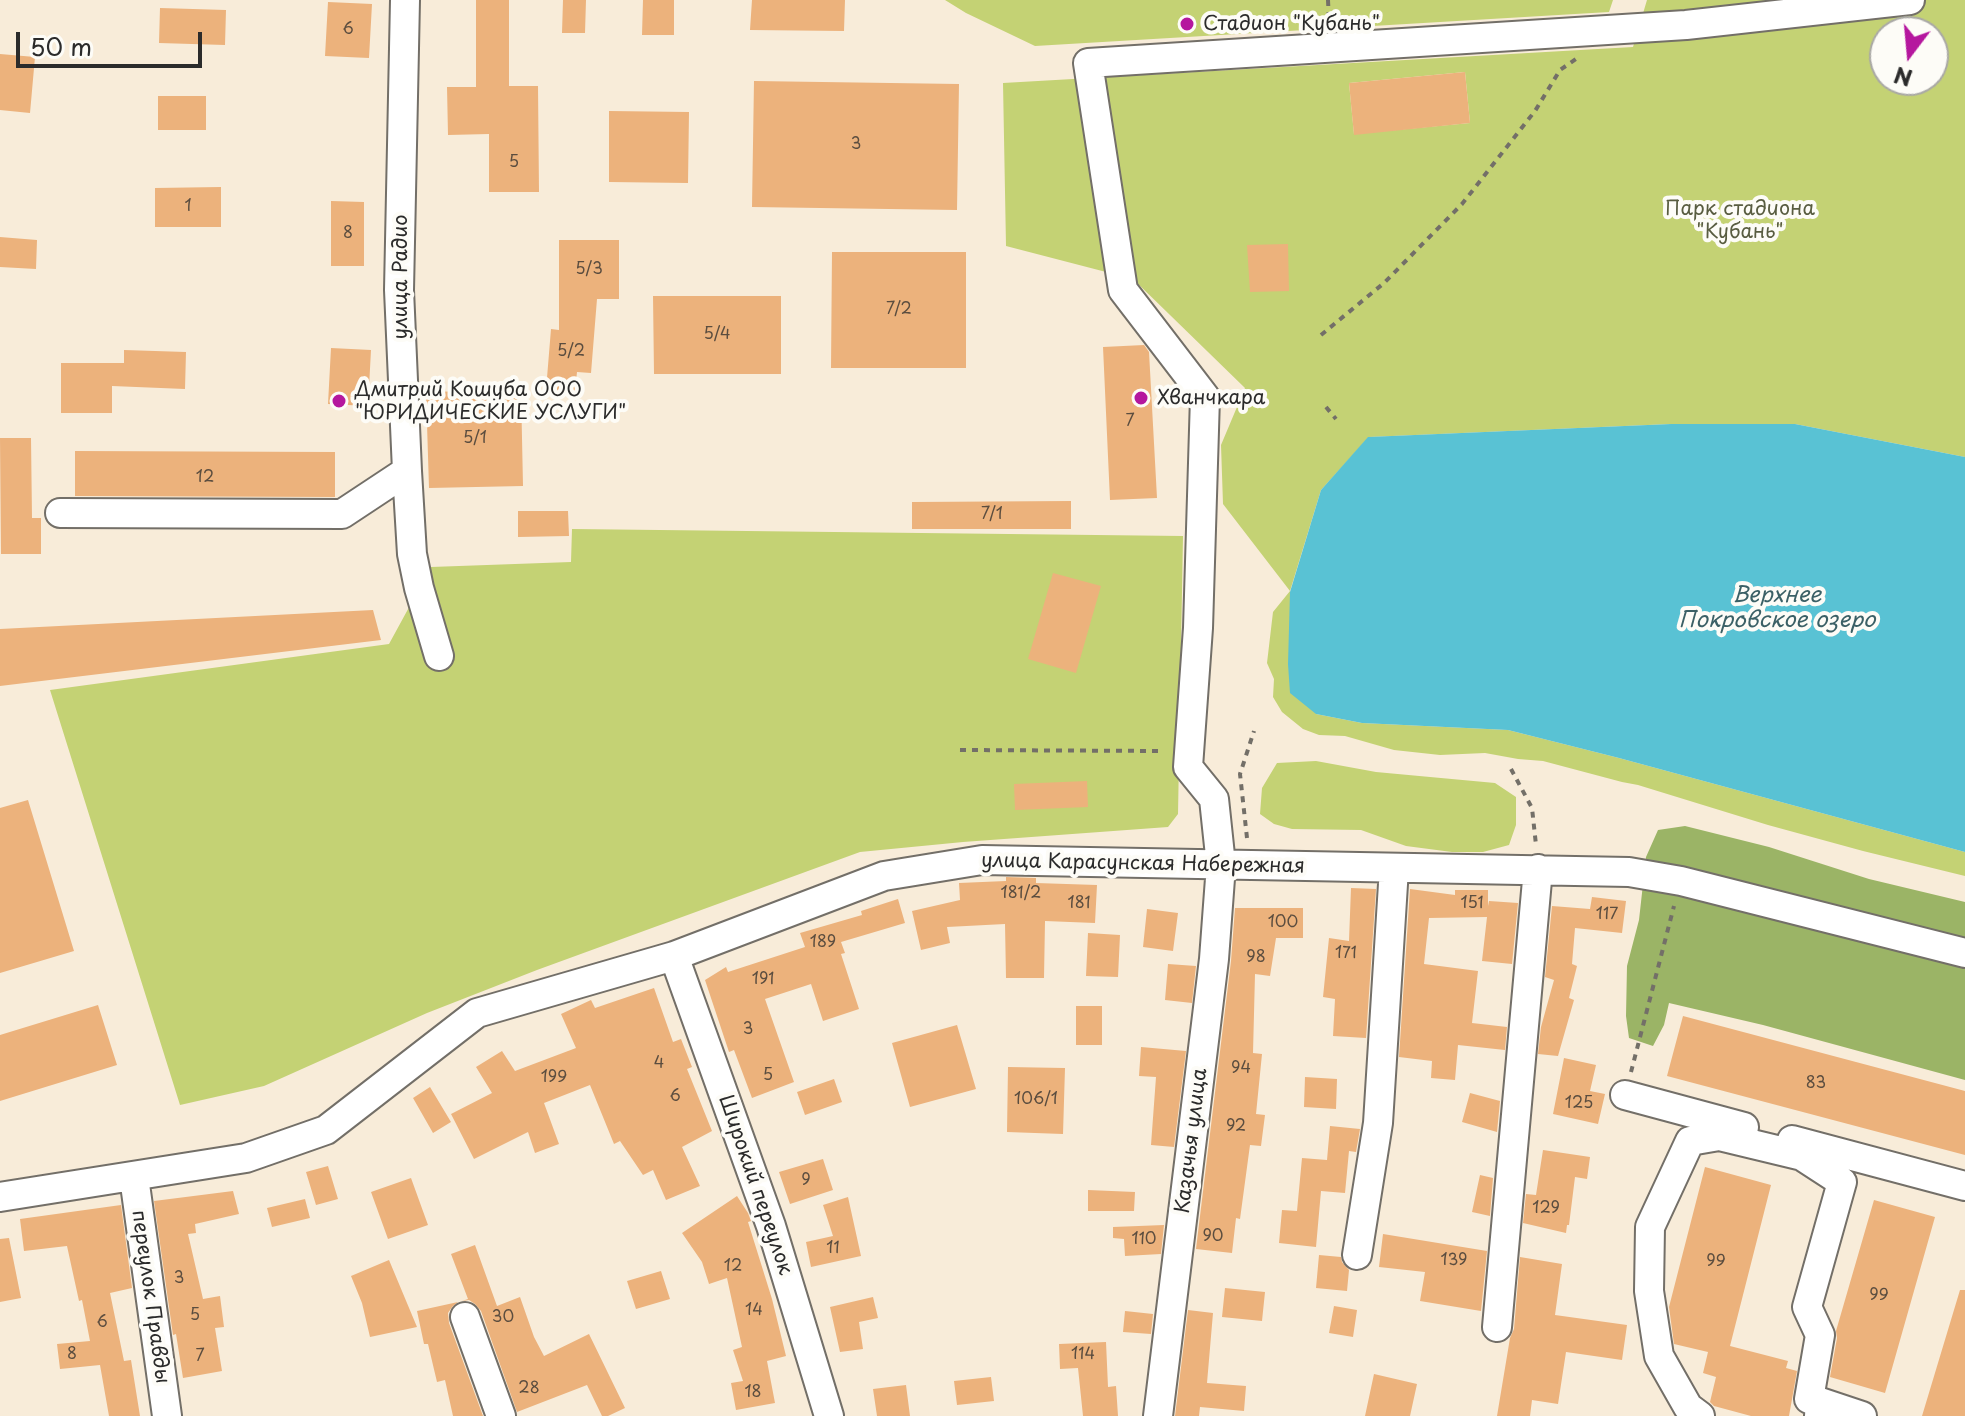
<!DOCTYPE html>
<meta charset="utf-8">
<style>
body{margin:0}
#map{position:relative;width:1965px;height:1416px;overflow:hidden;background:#f8ecd9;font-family:"Playpen Sans",sans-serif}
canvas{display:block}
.north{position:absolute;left:1869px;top:16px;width:80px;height:80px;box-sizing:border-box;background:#fdfcf7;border:2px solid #a9a8a5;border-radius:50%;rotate:196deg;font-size:22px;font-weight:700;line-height:32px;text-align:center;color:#2b2b2b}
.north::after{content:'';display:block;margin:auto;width:28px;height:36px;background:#b5179e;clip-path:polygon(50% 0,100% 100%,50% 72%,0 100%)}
.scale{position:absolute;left:16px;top:32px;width:186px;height:36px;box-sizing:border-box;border:4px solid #2b2b2b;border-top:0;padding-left:10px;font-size:24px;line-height:28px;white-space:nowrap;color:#2b2b2b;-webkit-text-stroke:6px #fdfcf7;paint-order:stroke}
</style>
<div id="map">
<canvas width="1965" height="1416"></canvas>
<div class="north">N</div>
<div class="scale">50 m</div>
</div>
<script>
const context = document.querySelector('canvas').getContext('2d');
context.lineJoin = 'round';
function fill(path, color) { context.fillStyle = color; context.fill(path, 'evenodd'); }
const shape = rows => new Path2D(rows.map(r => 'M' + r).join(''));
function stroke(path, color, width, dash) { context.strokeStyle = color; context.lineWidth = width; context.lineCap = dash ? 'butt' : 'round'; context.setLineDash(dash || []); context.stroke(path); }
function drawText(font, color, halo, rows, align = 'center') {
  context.font = font + ' "Playpen Sans",sans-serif'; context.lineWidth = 8; context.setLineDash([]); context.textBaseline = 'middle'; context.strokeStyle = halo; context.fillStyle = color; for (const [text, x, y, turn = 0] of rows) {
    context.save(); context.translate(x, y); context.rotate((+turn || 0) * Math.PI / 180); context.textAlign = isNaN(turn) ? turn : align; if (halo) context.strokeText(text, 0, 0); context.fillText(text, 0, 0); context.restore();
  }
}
fill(shape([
 [945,0,1613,0,1609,12,1035,46,966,13],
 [1647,0,1965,0,1965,457,1795,424,1671,424,1369,437,1321,490,1290,591,1316,714,1362,723,1508,730,1619,758,1965,852,1965,876,1863,851,1768,825,1638,785,1622,782,1543,761,1518,759,1485,753,1440,755,1394,750,1345,736,1319,735,1303,729,1282,712,1273,697,1274,679,1267,663,1273,612,1290,591,1223,504,1221,445,1245,388,1133,279,1006,246,1003,83,1633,47],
 [1885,32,1933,32,1933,80,1885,80],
 [1465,72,1470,123,1354,134,1349,83],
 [572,529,1183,536,1178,814,1168,827,963,842,860,852,537,970,427,1013,264,1086,180,1105,50,690,389,644,431,567,571,562],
 [1316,761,1376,772,1495,783,1516,797,1516,825,1509,845,1483,852,1452,852,1406,846,1361,830,1292,829,1274,824,1260,814,1262,788,1277,763]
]), '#c4d274');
fill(shape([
 [1685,826,1769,847,1869,879,1965,902,1965,1080,1763,1025,1669,1003,1664,1025,1653,1046,1629,1038,1626,1016,1627,966,1639,920,1646,857,1658,830]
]), '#9bb466');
fill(shape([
 [1671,424,1795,424,1965,457,1965,852,1619,758,1508,730,1362,723,1316,714,1290,693,1288,664,1290,592,1321,490,1368,437]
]), '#59c2d4');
fill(shape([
 [476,0,509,0,509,86,538,86,539,192,489,192,489,134,448,135,447,87,476,87],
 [563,0,586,0,585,33,562,33],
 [643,0,674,0,674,35,642,35],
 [752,0,845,0,844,31,750,30],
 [328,2,372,4,369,58,325,56],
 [160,8,226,10,225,45,159,43],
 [0,54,35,57,30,113,0,110],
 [1465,72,1470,123,1354,135,1349,83],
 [754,81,959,84,957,210,752,207],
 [158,96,206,96,206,130,158,130],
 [609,111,689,112,688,183,609,182],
 [221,187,221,227,155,227,155,188],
 [331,201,364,202,364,266,331,266],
 [0,237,37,240,36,269,0,267],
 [559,240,619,240,619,299,597,299,591,373,577,372,575,392,546,390,551,329,559,330],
 [1288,244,1289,291,1250,292,1247,245],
 [832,252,966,252,966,368,831,368],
 [653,296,781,296,781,374,654,374],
 [1144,345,1149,352,1157,498,1110,500,1103,347],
 [331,348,371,350,368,406,328,404],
 [124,350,186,352,185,389,112,386,112,413,61,413,61,363,124,363],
 [521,390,523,486,429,488,426,392],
 [0,438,31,438,32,518,41,518,41,554,1,554],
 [75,451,335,452,335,497,75,496],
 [1071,501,1071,529,912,529,912,502],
 [518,511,568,511,569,536,518,537],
 [1053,573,1101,586,1076,673,1028,659],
 [373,610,381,640,0,686,0,629],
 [1087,781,1088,807,1015,810,1014,784],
 [28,800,74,951,0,973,0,808],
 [1006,877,1036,878,1036,883,1097,885,1095,923,1045,921,1044,978,1006,978,1005,924,947,927,950,943,921,950,912,911,960,900,959,883,1006,881],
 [1351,888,1376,889,1366,1038,1333,1036,1335,999,1323,997,1329,938,1349,941],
 [1410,889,1455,895,1455,890,1488,890,1488,906,1489,901,1518,903,1512,964,1482,961,1487,917,1429,918,1424,964,1478,971,1472,1023,1507,1027,1505,1050,1458,1045,1455,1080,1431,1078,1432,1061,1399,1057],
 [1592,897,1626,901,1622,933,1575,928,1572,964,1577,966,1569,998,1574,1000,1558,1056,1538,1054,1541,1027,1554,980,1545,977,1552,906,1590,909],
 [898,899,905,923,841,942,845,953,841,954,859,1009,823,1021,811,984,765,999,794,1082,752,1098,734,1050,729,1052,705,980,726,967,728,972,805,947,800,933,862,915,861,911],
 [1235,908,1303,908,1303,938,1276,938,1270,976,1255,974,1253,1053,1262,1054,1256,1114,1265,1115,1261,1146,1250,1145,1240,1219,1236,1218,1232,1253,1196,1249,1231,961],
 [1147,909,1178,913,1173,951,1143,947],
 [1088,933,1120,935,1118,977,1086,976],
 [1168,964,1196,966,1192,1003,1165,1000],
 [654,988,673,1042,681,1039,692,1067,687,1069,712,1131,682,1147,700,1186,666,1200,653,1170,643,1175,620,1141,614,1144,590,1085,544,1103,559,1144,535,1153,528,1132,474,1159,451,1114,492,1093,476,1067,502,1051,515,1071,576,1048,561,1014,591,1000,595,1008],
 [98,1005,117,1065,0,1101,0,1035],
 [1076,1006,1102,1006,1102,1045,1076,1045],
 [1683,1016,1965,1091,1965,1155,1667,1076],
 [957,1025,976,1089,910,1107,892,1043],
 [1141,1047,1186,1051,1174,1147,1151,1145,1156,1077,1139,1076],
 [1564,1058,1596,1065,1590,1091,1605,1094,1598,1124,1553,1114],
 [1008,1067,1065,1068,1063,1134,1007,1132],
 [1305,1077,1337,1079,1336,1109,1304,1107],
 [834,1079,842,1102,805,1115,797,1092],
 [430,1087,451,1122,433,1133,413,1098],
 [1470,1093,1500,1101,1497,1132,1462,1122],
 [1330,1126,1360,1129,1356,1152,1349,1151,1345,1193,1321,1191,1316,1247,1279,1243,1282,1210,1297,1211,1302,1158,1327,1160],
 [1543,1150,1590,1157,1587,1179,1575,1177,1569,1225,1567,1225,1566,1233,1523,1223,1526,1194,1536,1195],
 [823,1159,833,1190,790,1204,779,1172],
 [328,1166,338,1199,316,1205,306,1172],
 [1705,1167,1771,1185,1730,1346,1788,1361,1786,1368,1797,1371,1789,1416,1751,1416,1714,1406,1710,1402,1716,1377,1703,1373,1708,1352,1674,1344,1669,1307],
 [1480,1175,1493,1178,1490,1216,1472,1212],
 [411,1178,428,1225,388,1239,371,1192],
 [1088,1190,1135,1192,1134,1211,1088,1211],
 [233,1191,239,1214,195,1224,196,1233,188,1234,203,1299,220,1296,224,1327,215,1328,222,1371,183,1378,176,1334,173,1335,154,1201],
 [737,1196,748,1213,751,1221,748,1222,772,1299,786,1356,767,1361,775,1403,736,1410,731,1383,743,1381,733,1350,742,1347,727,1278,709,1284,702,1262,682,1233],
 [848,1197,861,1256,811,1267,806,1242,833,1236,823,1205],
 [305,1199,310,1218,272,1227,267,1208],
 [1874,1200,1935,1217,1885,1393,1830,1377,1837,1338,1836,1331],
 [121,1205,132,1288,110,1293,124,1361,131,1360,140,1416,109,1416,100,1365,60,1369,57,1344,90,1341,82,1300,79,1301,67,1246,24,1251,20,1219],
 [1164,1225,1161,1254,1125,1256,1124,1239,1113,1238,1113,1227],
 [1383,1234,1487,1251,1481,1311,1420,1301,1425,1272,1379,1267],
 [9,1238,21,1298,0,1302,0,1239],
 [475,1245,497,1306,520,1297,534,1337,544,1356,589,1334,625,1408,608,1416,602,1416,587,1385,517,1412,481,1311,475,1304,469,1300,462,1301,468,1299,451,1254],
 [1319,1255,1341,1257,1342,1262,1349,1270,1347,1291,1316,1288],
 [1520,1257,1562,1264,1555,1315,1627,1325,1622,1360,1566,1352,1558,1404,1532,1400,1530,1416,1497,1416,1510,1338,1514,1329],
 [389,1260,417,1327,370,1337,362,1303,351,1276],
 [661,1271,670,1299,636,1309,627,1281],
 [1225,1288,1265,1292,1262,1321,1222,1317],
 [1960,1290,1965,1290,1965,1416,1922,1416],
 [873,1297,878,1318,859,1322,863,1349,840,1352,830,1307],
 [458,1302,452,1307,448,1313,449,1323,483,1416,453,1416,445,1380,437,1382,428,1344,424,1344,417,1311],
 [1334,1306,1357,1310,1353,1337,1329,1333],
 [1188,1310,1213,1313,1207,1383,1246,1386,1244,1411,1200,1407,1199,1416,1175,1416],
 [1125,1311,1153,1314,1151,1334,1123,1332],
 [1106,1342,1108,1387,1116,1386,1118,1416,1083,1416,1078,1368,1060,1369,1059,1344],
 [1374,1374,1417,1384,1410,1416,1365,1416],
 [991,1377,994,1401,957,1405,954,1381],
 [906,1385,910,1416,877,1416,873,1389]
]), '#ecb27c');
const minor = shape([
 [405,0,399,290,407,471,412,554,419,588,439,656],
 [60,513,342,514,407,471],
 [674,956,771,1226,829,1416],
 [1625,1095,1744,1127],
 [1792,1140,1965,1186],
 [134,1177,167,1416],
 [0,1197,246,1158,326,1130,477,1013,674,956,884,876,982,860,1629,872,1681,881,1965,953],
 [1357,1255,1378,1123,1394,868],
 [465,1317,501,1416],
 [1497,1327,1538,869],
 [1158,1416,1214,959,1221,865,1214,799,1188,767,1198,628,1205,397,1123,290,1088,63,1686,25,1910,0],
 [1700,1416,1688,1407,1659,1356,1649,1291,1650,1227,1690,1141,1719,1136,1802,1156,1842,1182,1807,1307,1820,1335,1809,1399,1820,1402],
 [1819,1416,1820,1402,1862,1416]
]);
stroke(minor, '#736f68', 32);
stroke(shape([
 [1328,0,1329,22],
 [1321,335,1384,283,1462,204,1535,111,1560,70,1576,59],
 [1326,407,1336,419],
 [960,750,1163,751],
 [1511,769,1532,808,1536,845],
 [1247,838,1240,774,1254,731],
 [1631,1072,1674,906]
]), '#736f68', 4, [6, 6]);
stroke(minor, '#fff', 28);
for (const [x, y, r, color] of [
 [1187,24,8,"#b5179e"],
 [1141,398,8,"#b5179e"],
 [339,401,8,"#b5179e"]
]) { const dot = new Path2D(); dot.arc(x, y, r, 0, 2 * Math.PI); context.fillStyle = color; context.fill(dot); stroke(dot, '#fdfcf7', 3); }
drawText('16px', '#5b4d3f', null, [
 ["6",348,30],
 ["3",856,145],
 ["5",514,163],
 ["1",188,207],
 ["8",348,234],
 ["5/3",589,270],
 ["7/2",899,310],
 ["5/4",717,335],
 ["5/2",571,352],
 ["7",1130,422],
 ["5/1",475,439],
 ["12",205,478],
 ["7/1",992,515],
 ["181/2",1021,894],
 ["181",1079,904],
 ["151",1472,904],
 ["117",1607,915],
 ["100",1283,923],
 ["189",823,943],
 ["171",1346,954],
 ["98",1256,958],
 ["191",763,980],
 ["3",748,1030],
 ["4",659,1064],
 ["94",1241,1069],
 ["5",768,1076],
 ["199",554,1078],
 ["83",1816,1084],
 ["6",675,1097],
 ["106/1",1036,1100],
 ["125",1579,1104],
 ["92",1236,1127],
 ["9",806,1181],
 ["129",1546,1209],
 ["90",1213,1237],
 ["110",1144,1240],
 ["11",833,1249],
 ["139",1454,1261],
 ["99",1716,1262],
 ["12",733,1267],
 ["3",179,1279],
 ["99",1879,1296],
 ["14",754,1311],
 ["5",195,1316],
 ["30",503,1318],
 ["6",102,1323],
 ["8",72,1355],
 ["114",1083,1355],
 ["7",200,1357],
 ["28",529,1389],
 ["18",753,1393]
]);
drawText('20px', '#2b2b2b', '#fdfcf7', [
 ["Стадион \"Кубань\"",1203,24],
 ["Дмитрий Кошуба ООО",355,390],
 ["\"ЮРИДИЧЕСКИЕ УСЛУГИ\"",355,413],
 ["Хванчкара",1157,398]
], 'left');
drawText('20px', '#595d41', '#fdfcf7', [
 ["Парк стадиона",1740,209],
 ["\"Кубань\"",1740,232]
]);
drawText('20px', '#2b2b2b', '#fdfcf7', [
 ["улица Радио",401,277,-90],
 ["улица Карасунская Набережная",1143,864,1],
 ["Казачья улица",1192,1141,-83],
 ["Широкий переулок",755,1185,71],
 ["переулок Правды",150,1297,82]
]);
drawText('italic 22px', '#3b6066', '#fdfcf7', [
 ["Верхнее",1777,596],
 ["Покровское озеро",1777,621]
]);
</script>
